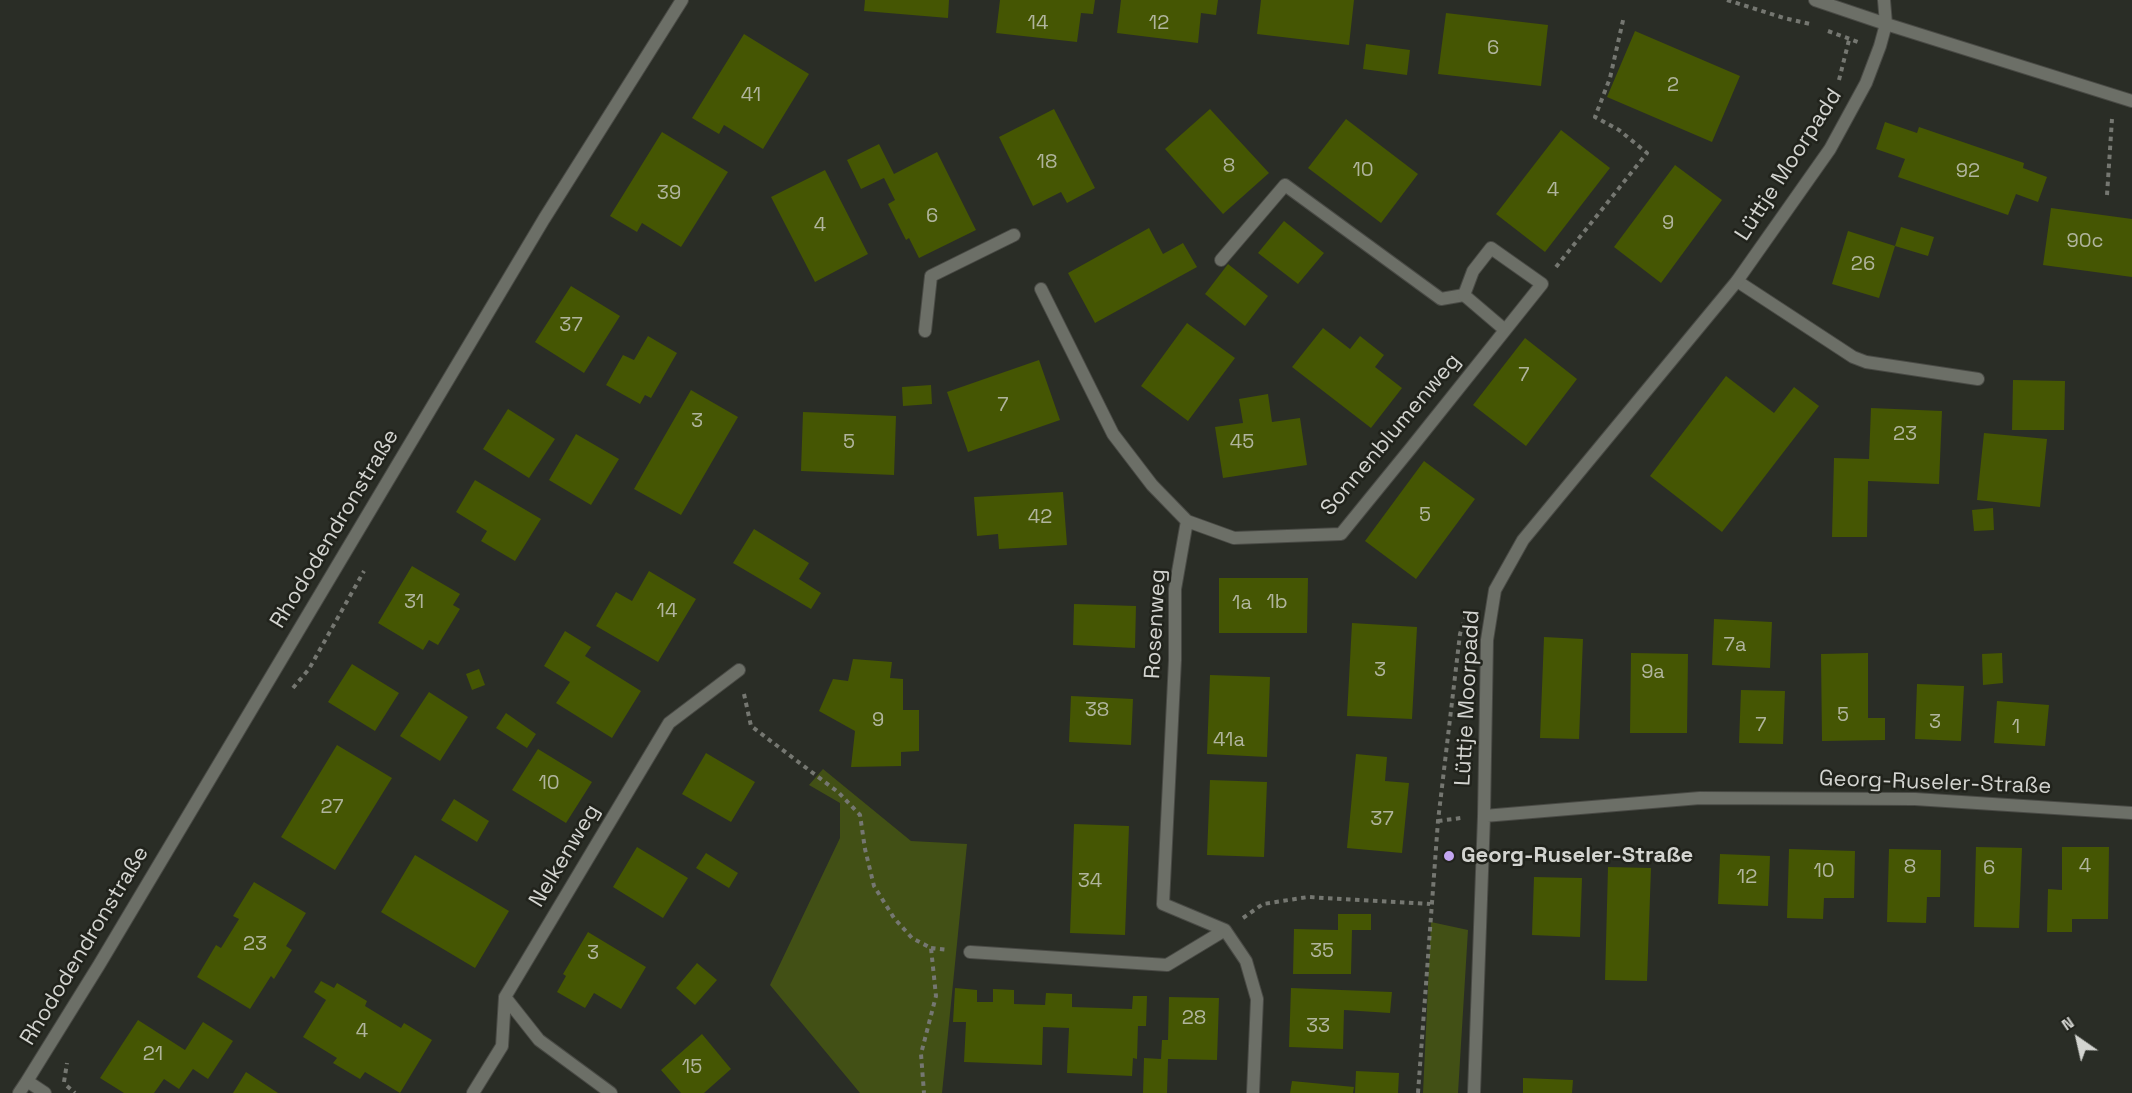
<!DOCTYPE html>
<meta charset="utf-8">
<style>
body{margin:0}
#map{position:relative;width:2132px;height:1093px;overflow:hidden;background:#2a2d26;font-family:"Space Grotesk",sans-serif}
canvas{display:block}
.north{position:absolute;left:2048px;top:1009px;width:60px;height:60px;-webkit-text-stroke:4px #21231c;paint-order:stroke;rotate:326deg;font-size:16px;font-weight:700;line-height:24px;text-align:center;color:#d3d4d0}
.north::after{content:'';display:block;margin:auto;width:21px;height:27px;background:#d3d4d0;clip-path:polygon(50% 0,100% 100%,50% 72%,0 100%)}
</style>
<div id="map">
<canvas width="2132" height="1093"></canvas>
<div class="north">N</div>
</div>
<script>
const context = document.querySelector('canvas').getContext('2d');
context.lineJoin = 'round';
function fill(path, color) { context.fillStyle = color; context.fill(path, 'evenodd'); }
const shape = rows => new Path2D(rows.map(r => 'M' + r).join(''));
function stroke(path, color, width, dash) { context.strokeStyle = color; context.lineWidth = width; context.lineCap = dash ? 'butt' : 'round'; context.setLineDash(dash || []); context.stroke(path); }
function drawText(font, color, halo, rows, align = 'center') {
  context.font = font + ' "Space Grotesk",sans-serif'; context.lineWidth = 5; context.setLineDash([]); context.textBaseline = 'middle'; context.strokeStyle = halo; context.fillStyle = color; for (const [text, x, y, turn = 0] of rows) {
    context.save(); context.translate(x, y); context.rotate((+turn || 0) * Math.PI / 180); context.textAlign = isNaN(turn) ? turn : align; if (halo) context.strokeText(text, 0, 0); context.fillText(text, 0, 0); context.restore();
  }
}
fill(shape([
 [823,769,911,841,967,844,942,1093,860,1093,770,985,840,838,840,803,809,785],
 [1431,922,1468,930,1458,1093,1423,1093]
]), '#425015');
fill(shape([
 [865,0,949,0,948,18,864,11],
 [1000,0,1095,0,1093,14,1081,13,1077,42,996,33],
 [1121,0,1218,0,1216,15,1201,13,1198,43,1117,33],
 [1261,0,1354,0,1349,45,1257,34],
 [1446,13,1548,25,1541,86,1438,74],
 [1635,31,1740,76,1712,142,1607,97],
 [744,34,809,74,763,149,724,125,719,134,692,118],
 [1366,44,1410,50,1407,75,1363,69],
 [1054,109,1095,188,1067,203,1061,192,1033,206,999,137],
 [1210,109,1269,173,1223,214,1165,149],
 [1346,119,1418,174,1381,223,1308,168],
 [1885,122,1917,133,1919,127,2024,163,2023,168,2047,177,2038,202,2016,194,2008,215,1898,177,1905,159,1876,149],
 [1561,130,1610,168,1545,252,1496,214],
 [662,132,728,172,681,247,642,223,637,232,610,216],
 [879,144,894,174,937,152,976,230,919,258,909,238,906,240,888,204,895,200,884,178,861,189,847,160],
 [1675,165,1722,200,1661,283,1614,247],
 [825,170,868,254,815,282,771,197],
 [2051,208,2132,219,2132,277,2043,265],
 [1284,221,1324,253,1298,284,1258,253],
 [1901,227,1934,237,1928,256,1895,246,1879,298,1832,284,1848,231,1895,246],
 [1149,228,1163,254,1183,243,1197,267,1095,323,1068,273],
 [1228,264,1268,296,1245,326,1205,294],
 [571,286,620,316,584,373,535,342],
 [1187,323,1235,358,1188,421,1141,386],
 [1323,328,1350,349,1360,336,1384,355,1375,367,1402,388,1371,428,1292,367],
 [648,336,677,353,651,398,645,395,640,404,606,385,623,355,634,360],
 [1525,338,1577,379,1526,446,1473,405],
 [1039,360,1060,420,968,452,947,392],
 [1726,376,1774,413,1794,387,1819,406,1722,532,1650,476],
 [2013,380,2065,381,2064,430,2012,430],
 [931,385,932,404,903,406,902,387],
 [691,390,738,417,681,515,634,489],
 [1268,394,1272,422,1300,418,1307,465,1223,478,1215,427,1243,423,1239,399],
 [1871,408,1942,411,1939,484,1868,481,1867,537,1832,537,1834,458,1869,459],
 [508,409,555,439,529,478,483,449],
 [803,412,896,416,894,475,801,471],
 [1984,433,2047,439,2040,507,1977,500],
 [576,434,619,459,591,505,549,480],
 [1424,461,1475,499,1416,579,1365,541],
 [475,480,541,519,515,561,481,541,487,531,456,512],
 [1063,492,1067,545,999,549,998,534,977,536,974,497],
 [1993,508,1994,530,1974,531,1972,510],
 [754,529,809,563,799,579,821,593,811,609,733,563],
 [412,566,460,594,453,605,460,609,438,645,429,640,423,650,378,623],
 [649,571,696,599,658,662,596,626,616,592,632,601],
 [1219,578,1308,578,1307,633,1219,633],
 [1074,604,1136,606,1135,648,1073,645],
 [1714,619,1772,622,1770,668,1712,665],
 [1352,623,1417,627,1412,719,1347,716],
 [565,631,591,647,585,656,641,691,612,738,556,703,570,682,544,666],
 [1544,637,1583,639,1579,739,1540,738],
 [1631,653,1688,654,1687,733,1630,733],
 [1868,653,1868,718,1885,718,1885,740,1822,741,1821,654],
 [2002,653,2003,683,1983,685,1982,654],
 [853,659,892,662,890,678,903,679,903,710,919,710,919,751,901,752,901,766,851,767,855,731,819,711,833,679,848,681],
 [352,664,399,693,375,731,328,702],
 [479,669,485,685,472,690,466,674],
 [1210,675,1270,677,1267,757,1207,754],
 [1917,684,1964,686,1961,741,1915,739],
 [1741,690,1785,691,1783,744,1739,743],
 [429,692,468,717,440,761,400,736],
 [1071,696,1133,699,1131,745,1069,742],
 [1997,701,2049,705,2045,746,1994,743],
 [506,713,536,734,527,748,496,728],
 [337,745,392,778,335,870,281,837],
 [538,749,592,782,566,823,512,790],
 [706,753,755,782,731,822,682,794],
 [1356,754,1387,757,1385,781,1409,783,1402,853,1347,848],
 [1210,780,1267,782,1264,857,1207,855],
 [454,799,489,821,477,842,441,820],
 [1074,824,1129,826,1125,935,1070,933],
 [637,847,688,878,663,918,613,887],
 [1976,847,2022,848,2019,928,1974,927],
 [2062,847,2109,847,2108,919,2072,919,2072,932,2047,932,2048,889,2062,890],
 [1789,849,1855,851,1854,898,1824,898,1823,919,1787,918],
 [1889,849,1941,850,1940,897,1927,897,1926,923,1887,922],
 [706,853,738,873,729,888,696,868],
 [1720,854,1770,856,1768,906,1718,904],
 [415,855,509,911,475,968,381,912],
 [1608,867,1651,868,1647,981,1605,980],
 [1534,877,1582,878,1580,937,1532,935],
 [254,882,306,913,286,946,292,950,274,979,271,976,250,1009,197,977,216,945,221,948,239,919,233,916],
 [1338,914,1371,914,1371,930,1352,930,1351,974,1293,974,1294,929,1338,930],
 [588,932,646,967,621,1009,594,993,585,1008,557,992,566,976,563,974],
 [697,963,717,980,695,1005,676,988],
 [321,981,334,988,337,983,367,1001,365,1006,401,1028,404,1023,432,1040,400,1093,365,1072,360,1079,333,1063,337,1058,303,1037,326,1000,314,992],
 [955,988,977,990,977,1002,993,1002,993,989,1014,990,1014,1004,1045,1005,1046,993,1072,994,1072,1007,1132,1009,1133,996,1147,996,1146,1026,1138,1026,1137,1059,1133,1058,1132,1076,1067,1073,1069,1028,1043,1027,1042,1065,964,1062,966,1022,953,1022],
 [1291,988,1392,992,1390,1013,1344,1010,1343,1049,1289,1047],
 [1169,997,1219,998,1217,1060,1168,1059,1167,1093,1143,1093,1144,1058,1161,1059,1162,1040,1168,1040],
 [138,1020,185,1050,203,1022,233,1041,208,1079,193,1069,179,1089,164,1079,154,1093,124,1093,100,1078],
 [702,1034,731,1069,704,1093,681,1093,661,1070],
 [1356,1071,1399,1073,1398,1093,1355,1093],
 [246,1072,278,1093,233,1093],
 [1523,1078,1573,1080,1572,1093,1523,1093],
 [1292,1081,1354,1087,1353,1093,1290,1093]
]), '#455603');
const service = shape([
 [1221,260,1285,185,1441,299,1464,295],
 [1737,281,1853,357,1866,362,1978,379]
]);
const minor = shape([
 [1815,0,1886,24,2132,101],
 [1041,289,1113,434,1152,485,1187,521,1175,589,1175,660,1163,904,1225,930,1246,961,1257,999,1253,1093],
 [925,331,931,276,1014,235],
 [1187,521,1234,538,1341,534,1411,448,1542,284,1491,248,1473,271,1464,295,1505,330],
 [1484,816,1700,798,1915,799,2132,813],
 [970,952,1167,965,1225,930],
 [505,997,539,1040,611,1093],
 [19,1093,27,1081],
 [45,1093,27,1081,99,965,544,219,682,0],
 [473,1093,502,1046,505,997,669,723,739,670],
 [1474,1093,1484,816,1487,640,1495,590,1523,540,1737,281,1830,149,1866,83,1880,46,1886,24,1884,0]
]);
stroke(service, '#494a45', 14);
stroke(minor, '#494a45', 14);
stroke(shape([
 [1727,0,1784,18,1810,24],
 [1828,31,1858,42],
 [1839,80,1849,40],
 [2107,195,2112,119],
 [1556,267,1647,153,1619,130,1595,117,1610,78,1624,16],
 [293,688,309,669,364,571],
 [744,694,751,726,838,792,860,815,865,849,874,886,894,918,912,938,931,948,936,996,921,1054,924,1093],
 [1438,821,1461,818],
 [1243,918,1263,904,1308,897,1430,904],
 [931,948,948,950],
 [64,1082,67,1063],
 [67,1086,75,1093],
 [1418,1093,1438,821,1460,634,1465,618]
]), '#757771', 4, [4.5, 4.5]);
stroke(service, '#6c6f67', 12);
stroke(minor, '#6c6f67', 12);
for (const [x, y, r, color] of [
 [1449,856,6,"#c4a7f1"]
]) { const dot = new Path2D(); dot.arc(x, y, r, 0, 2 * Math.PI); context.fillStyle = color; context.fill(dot); stroke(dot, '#21231c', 2); }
drawText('20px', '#b0b49d', null, [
 ["14",1038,24],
 ["12",1159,24],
 ["6",1493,49],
 ["2",1673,86],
 ["41",751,96],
 ["18",1047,163],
 ["8",1229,167],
 ["10",1363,171],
 ["92",1968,172],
 ["4",1553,191],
 ["39",669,194],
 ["6",932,217],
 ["9",1668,224],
 ["4",820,226],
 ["90c",2085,242],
 ["26",1863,265],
 ["37",571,326],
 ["7",1524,376],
 ["7",1003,406],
 ["3",697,422],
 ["23",1905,435],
 ["5",849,443],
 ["45",1242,443],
 ["5",1425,516],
 ["42",1040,518],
 ["31",414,603],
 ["1b",1277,603],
 ["1a",1242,604],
 ["14",667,612],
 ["7a",1735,646],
 ["3",1380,671],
 ["9a",1653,673],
 ["38",1097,711],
 ["5",1843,716],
 ["9",878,721],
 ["3",1935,723],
 ["7",1761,726],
 ["1",2016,728],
 ["41a",1229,741],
 ["10",549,784],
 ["27",332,808],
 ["37",1382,820],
 ["4",2085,867],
 ["8",1910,868],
 ["6",1989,869],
 ["10",1824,872],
 ["12",1747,878],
 ["34",1090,882],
 ["23",255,945],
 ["35",1322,952],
 ["3",593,954],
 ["28",1194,1019],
 ["33",1318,1027],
 ["4",362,1032],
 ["21",153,1055],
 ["15",692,1068]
]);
drawText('22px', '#d3d4d0', '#21231c', [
 ["Lüttje Moorpadd",1789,165,-57],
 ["Sonnenblumenweg",1391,435,-50],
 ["Rhododendronstraße",335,529,-59],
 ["Rosenweg",1156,624,-87],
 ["Lüttje Moorpadd",1468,698,-87],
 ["Georg-Ruseler-Straße",1935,783,2],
 ["Nelkenweg",565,856,-59],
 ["Rhododendronstraße",85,946,-59]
]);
drawText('bold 22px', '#d3d4d0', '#21231c', [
 ["Georg-Ruseler-Straße",1461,856]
], 'left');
</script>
